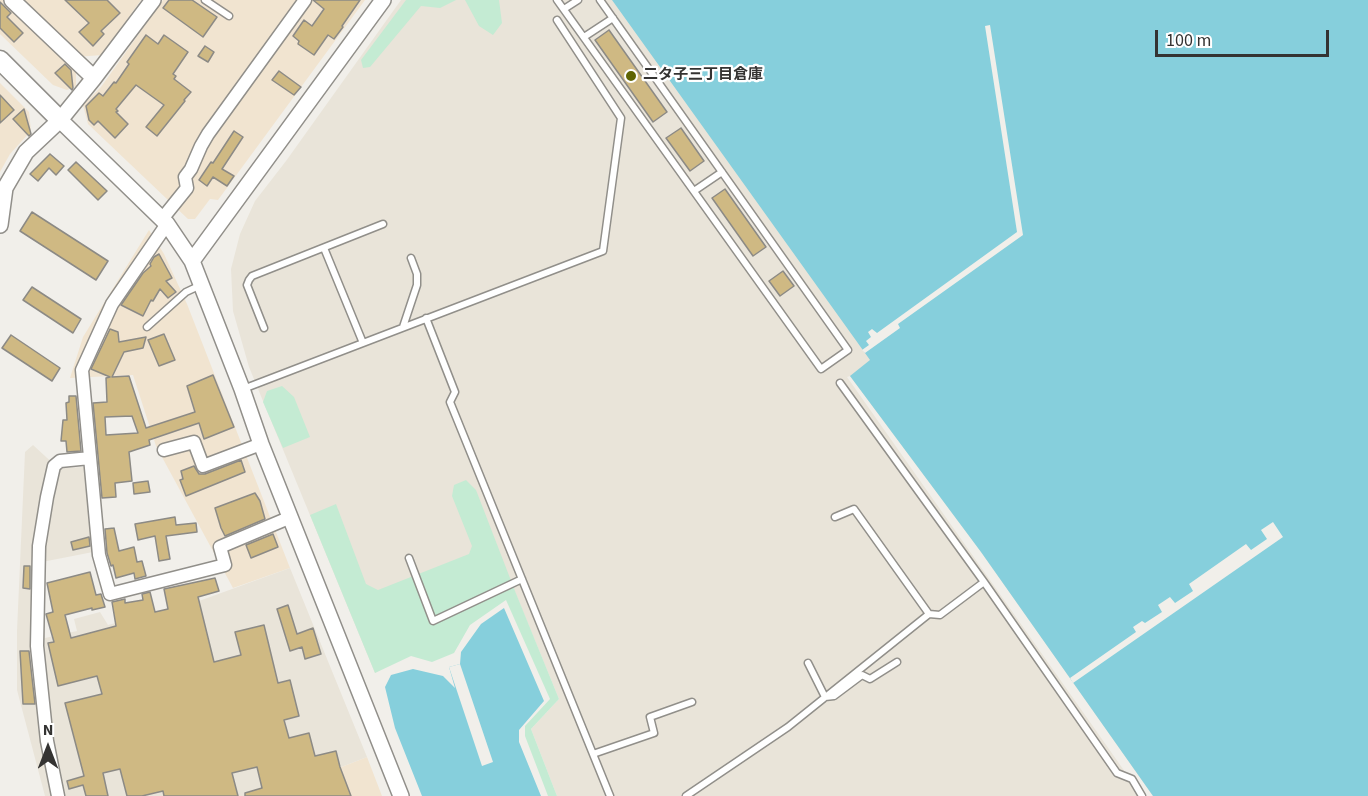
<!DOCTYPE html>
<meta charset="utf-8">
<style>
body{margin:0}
#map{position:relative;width:1368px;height:796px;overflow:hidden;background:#f1efea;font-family:"Source Sans 3",sans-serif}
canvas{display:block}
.north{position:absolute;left:18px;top:718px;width:60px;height:60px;-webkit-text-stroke:4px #fff;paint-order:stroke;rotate:0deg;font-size:16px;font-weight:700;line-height:24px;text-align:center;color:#343332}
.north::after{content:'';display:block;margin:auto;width:21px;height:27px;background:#343332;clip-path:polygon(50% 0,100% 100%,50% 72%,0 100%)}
.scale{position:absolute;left:1155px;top:30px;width:174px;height:27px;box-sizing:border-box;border:3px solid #343332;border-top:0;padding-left:8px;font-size:18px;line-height:21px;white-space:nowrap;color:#343332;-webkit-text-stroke:4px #fff;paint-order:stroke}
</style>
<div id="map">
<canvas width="1368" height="796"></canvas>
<div class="north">N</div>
<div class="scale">100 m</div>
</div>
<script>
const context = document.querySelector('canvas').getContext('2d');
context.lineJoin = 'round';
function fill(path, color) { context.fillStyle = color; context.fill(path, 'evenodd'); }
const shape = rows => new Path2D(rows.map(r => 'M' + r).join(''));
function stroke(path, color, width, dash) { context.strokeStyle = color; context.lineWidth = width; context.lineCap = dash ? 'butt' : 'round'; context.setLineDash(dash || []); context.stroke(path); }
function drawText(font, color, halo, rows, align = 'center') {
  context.font = font + ' "Source Sans 3","Noto Sans JP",sans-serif'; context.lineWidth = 4.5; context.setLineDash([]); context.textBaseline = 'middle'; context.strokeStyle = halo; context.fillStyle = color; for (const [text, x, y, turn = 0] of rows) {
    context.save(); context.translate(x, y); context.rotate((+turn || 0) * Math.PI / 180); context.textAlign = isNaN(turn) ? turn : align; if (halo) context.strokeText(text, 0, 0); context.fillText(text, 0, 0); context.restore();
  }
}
fill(shape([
 [0,0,141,0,102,55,76,57,76,86,67,90,53,85,0,34],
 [163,0,365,0,218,200,210,199,195,219,188,219,88,124,83,105,101,87],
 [0,83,29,112,31,131,10,154,0,172],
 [149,230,164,254,187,304,290,568,233,588,156,446,133,375,70,378,83,337],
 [367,757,382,796,260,796,300,783]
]), '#f1e4d0');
fill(shape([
 [401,0,552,0,554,3,558,0,1015,0,1153,796,981,552,850,376,847,377,1142,796,557,796,531,729,559,699,515,592,375,673,249,367,233,311,231,269,240,234,255,201,286,161],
 [33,445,58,468,85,467,93,552,42,562,45,638,77,631,74,619,100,612,108,625,199,601,290,568,367,757,300,783,260,796,45,796,17,690,17,631,25,452]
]), '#e9e4d9');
fill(shape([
 [406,0,456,0,440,8,421,6,370,67,363,68,361,60],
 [465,0,499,0,502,23,493,35,479,26],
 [282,386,294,397,310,437,283,448,263,402,267,391],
 [466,480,476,490,515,591,559,699,531,729,557,796,548,796,525,736,525,726,550,699,506,600,470,625,454,653,432,662,411,656,375,673,310,515,336,504,366,584,378,590,469,554,472,546,452,496,454,485]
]), '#c4ebd3');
fill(shape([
 [612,0,1368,0,1368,796,1153,796,981,552,850,376,870,360],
 [504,608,544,701,519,730,519,742,541,796,422,796,395,728,385,687,391,675,413,669,443,676,455,688,449,667,460,664,461,652,481,624]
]), '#86cfdc');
fill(shape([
 [990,25,1023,235,898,324,900,328,865,353,862,350,869,345,866,341,871,337,868,332,872,329,877,333,1017,232,985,26],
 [1273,522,1283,537,1073,683,1070,678,1136,632,1133,627,1142,621,1145,623,1162,612,1158,605,1170,597,1175,603,1193,591,1189,584,1246,544,1251,550,1267,539,1261,530],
 [460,664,493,762,482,766,449,667]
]), '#f1efea');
const building = shape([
 [65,0,107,0,120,13,101,31,104,34,93,46,79,32,89,23,65,0],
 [169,0,192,0,217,17,203,37,163,8,169,0],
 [313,0,360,0,342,26,343,27,334,39,328,35,314,55,298,44,299,41,293,36,304,20,312,26,324,9,313,0],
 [0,2,11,13,7,17,23,33,14,42,0,28,0,2],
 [609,30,667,112,653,122,595,40,609,30],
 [146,35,158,44,164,35,188,52,173,74,176,76,174,79,191,92,184,100,185,101,157,136,146,127,164,105,136,85,116,109,118,111,116,112,128,124,115,138,98,121,94,125,89,120,86,106,99,93,103,96,114,82,116,83,129,64,127,62,146,35],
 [205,46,214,52,208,62,198,56,205,46],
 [65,64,71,70,73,88,72,90,55,73,65,64],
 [279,71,301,87,294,95,272,80,279,71],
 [0,95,14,110,0,123,0,95],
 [24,109,31,134,29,136,13,119,24,109],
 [681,128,704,161,690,171,666,138,681,128],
 [234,131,243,137,222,169,234,176,227,186,213,177,207,186,199,180,211,162,213,163,234,131],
 [50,154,64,166,56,175,49,168,38,181,30,174,50,154],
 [76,162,107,191,98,200,68,170,76,162],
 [725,189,766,247,753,256,712,198,725,189],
 [32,212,108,261,96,280,20,231,32,212],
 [159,254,172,278,166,281,176,292,168,298,160,289,153,301,151,300,143,316,121,305,143,273,151,266,150,264,154,257,159,254],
 [783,271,794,286,780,296,769,281,783,271],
 [32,287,81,319,73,333,23,300,32,287],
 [110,329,118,332,119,342,146,337,143,348,124,352,112,377,129,376,146,428,195,412,187,386,213,375,234,427,204,439,199,423,149,440,150,445,129,452,132,481,115,483,116,497,102,498,93,403,107,402,106,378,110,377,91,369,110,329],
 [132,416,138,433,106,435,105,417,132,416],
 [164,334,175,360,159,366,148,340,164,334],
 [11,335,60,368,52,381,2,348,11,335],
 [69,396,76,396,81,451,67,452,66,441,61,441,63,420,67,420,66,403,69,402,69,396],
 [241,460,245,472,186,496,180,480,183,479,181,471,194,466,199,474,205,474,241,460],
 [148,481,150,492,134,494,133,483,148,481],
 [255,493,260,501,265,519,225,536,221,528,215,508,255,493],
 [175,517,176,525,196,523,197,532,166,536,170,559,159,561,155,536,138,540,135,524,175,517],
 [114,528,119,551,134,547,137,562,142,561,146,576,135,579,134,573,116,578,113,565,111,566,107,553,105,529,114,528],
 [273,534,278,547,251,558,246,545,273,534],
 [89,537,90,546,73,550,71,542,89,537],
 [24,566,30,566,30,589,23,588,24,566],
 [90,572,96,595,101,594,105,607,92,610,92,608,65,615,71,638,116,626,112,602,125,599,125,603,143,600,142,594,150,592,155,612,168,609,164,589,215,578,219,591,198,597,214,662,241,655,235,632,264,625,278,683,290,680,299,716,284,720,289,738,309,733,315,756,336,751,340,767,351,796,245,796,245,793,262,788,257,767,232,773,238,796,164,796,163,791,142,796,127,796,120,769,103,773,108,796,86,796,83,785,69,789,67,781,84,776,65,703,102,694,97,676,58,686,48,643,54,642,46,614,53,612,47,583,90,572],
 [288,605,297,634,313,628,321,654,305,659,302,647,290,651,277,609,288,605],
 [20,651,29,651,35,704,23,704,20,651]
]);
fill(building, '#cfb983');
stroke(building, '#8c8a85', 1.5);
const service = shape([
 [205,0,229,16],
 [557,0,821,369,848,350,600,0],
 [564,9,578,0],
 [584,37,613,18],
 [694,191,722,172],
 [324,248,363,343],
 [426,318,455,392,450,402,610,796],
 [147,327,186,292,201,285],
 [403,327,417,285,417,274,411,258],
 [264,328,247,285,249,280,252,276,383,224],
 [840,383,984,582,1117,773,1132,779,1142,796],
 [243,389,603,251,621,118,557,20],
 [409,558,433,621,522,579],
 [929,614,940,615,984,582],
 [808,663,825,697,834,696,862,675,870,679,897,662],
 [593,754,654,733,650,717,692,702],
 [686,796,788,727,929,614,854,509,835,517]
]);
const minor = shape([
 [162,219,187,188,185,177,191,169,201,146,208,134,305,0],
 [167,224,112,304,82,370,99,555,110,594,225,565,220,547,291,517],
 [164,450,194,442,203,466,261,444],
 [58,796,47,741,37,646,39,546,47,497,54,466,60,461,90,458]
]);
const tertiary = shape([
 [12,0,94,78],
 [60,120,167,224,192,261,242,389,261,444,401,796],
 [0,225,5,188,26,152,60,120,94,78,153,0],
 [192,261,383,0]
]);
const secondary = shape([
 [0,60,60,120]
]);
stroke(service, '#918f8a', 9);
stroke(minor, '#918f8a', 15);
stroke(tertiary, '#918f8a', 18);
stroke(secondary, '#918f8a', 21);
stroke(service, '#fff', 6);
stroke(minor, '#fff', 12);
stroke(tertiary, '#fff', 15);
stroke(secondary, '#fff', 18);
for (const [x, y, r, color] of [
 [631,76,6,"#5f6503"]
]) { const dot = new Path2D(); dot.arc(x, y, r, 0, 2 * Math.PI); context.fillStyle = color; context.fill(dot); stroke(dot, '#fff', 2); }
drawText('bold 15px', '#343332', '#fff', [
 ["二タ子三丁目倉庫",643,76]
], 'left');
</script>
